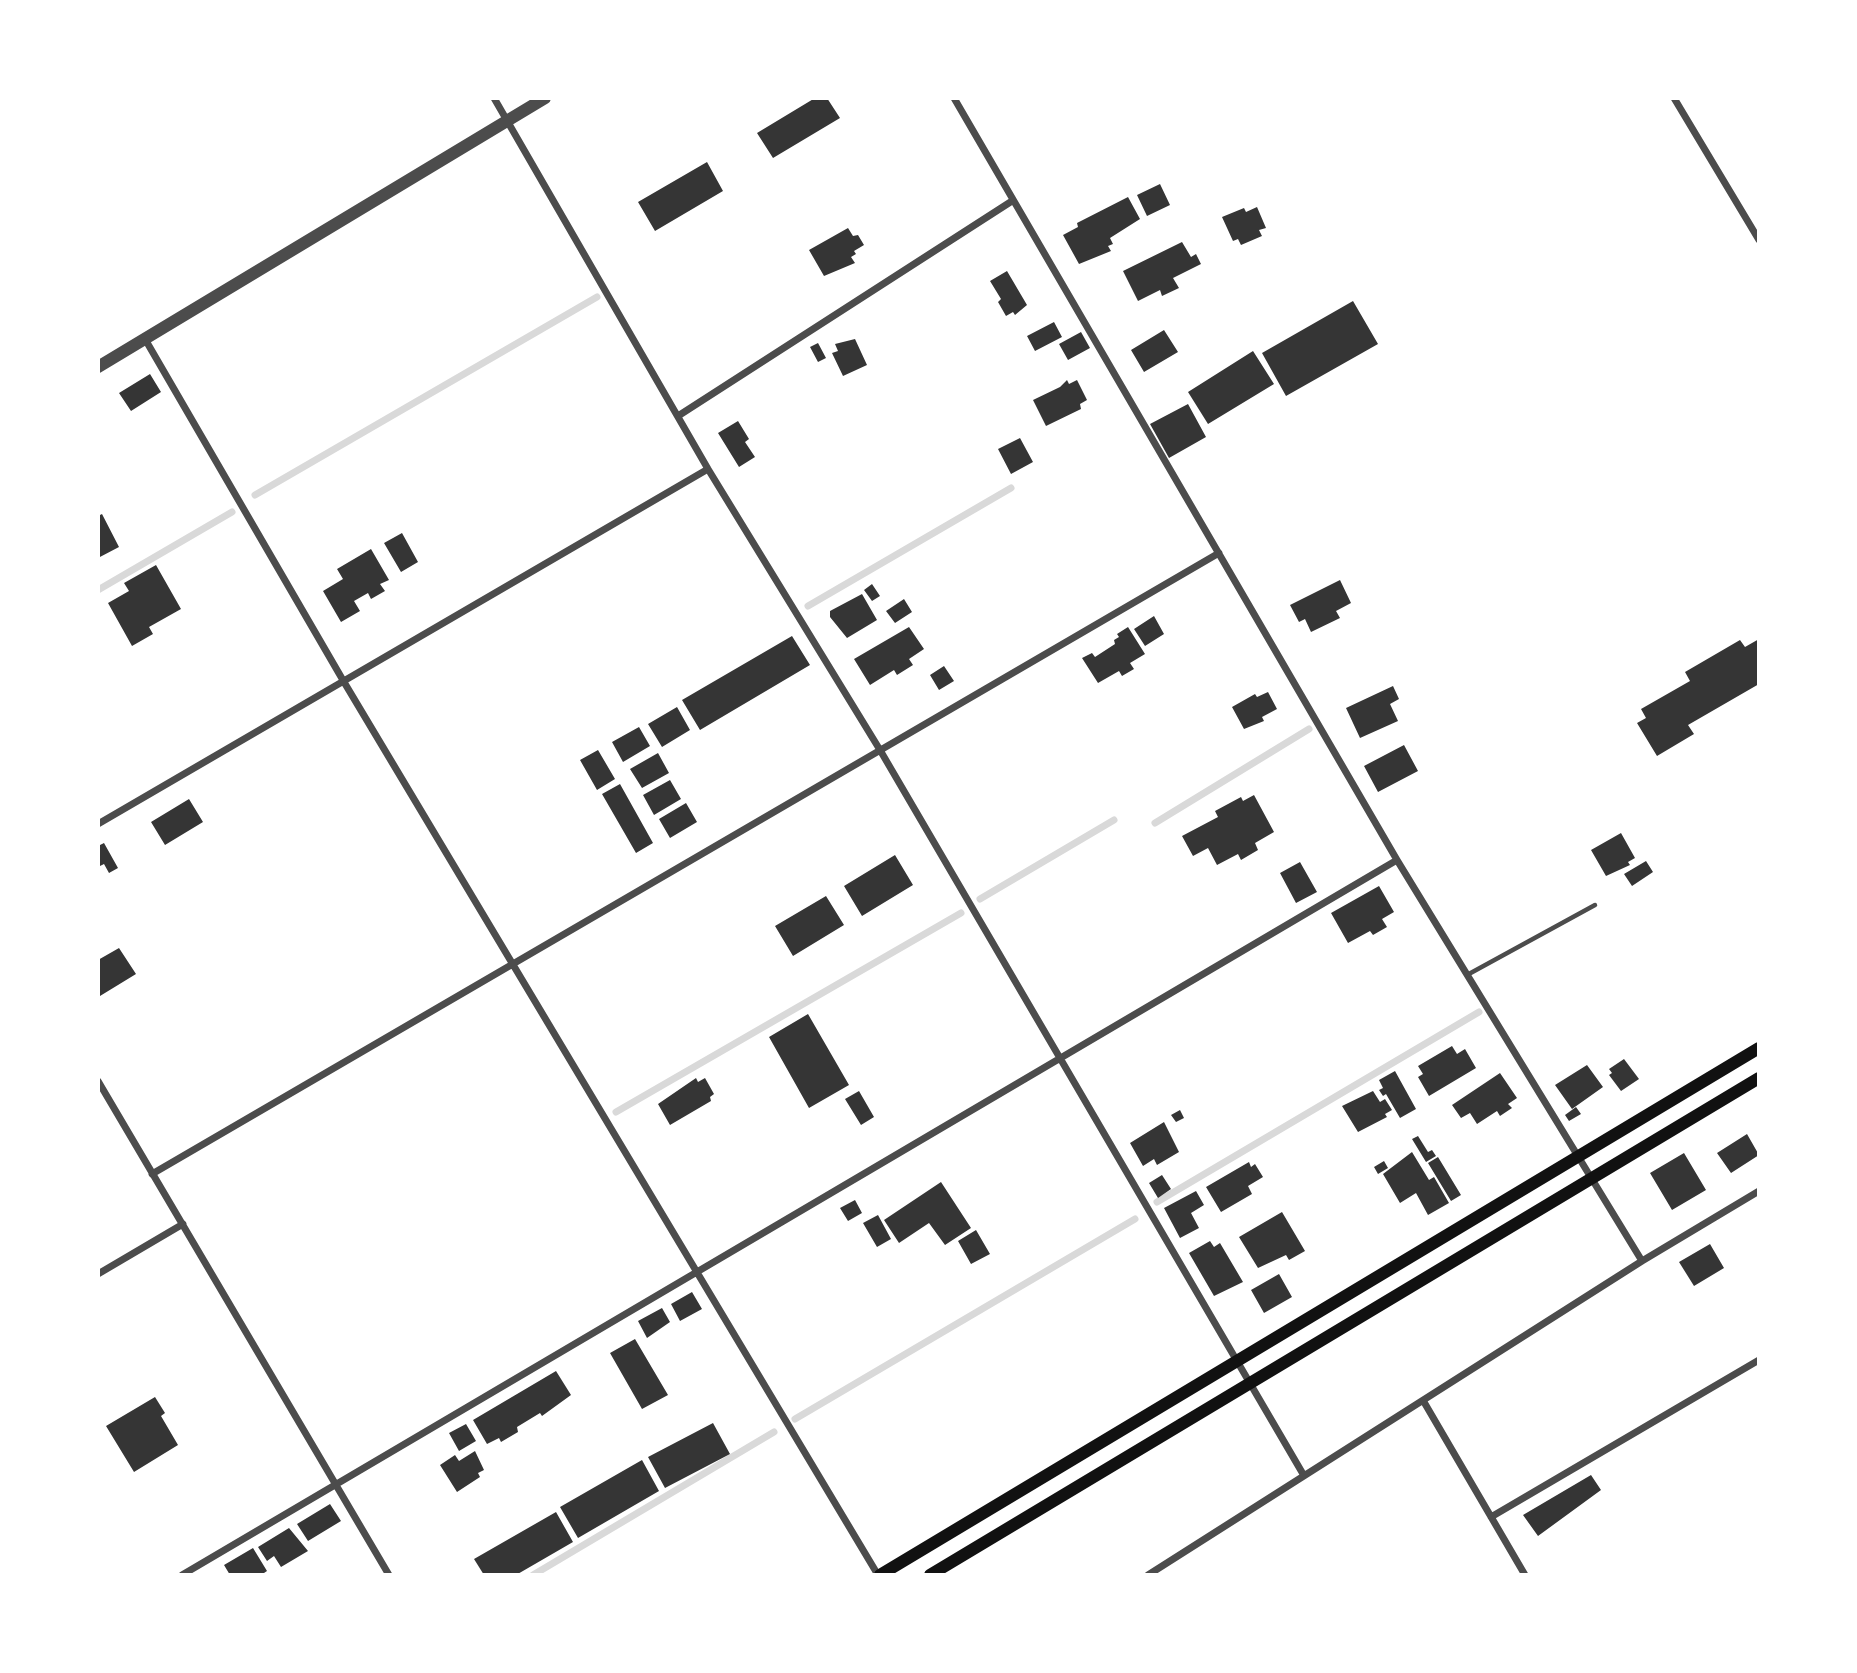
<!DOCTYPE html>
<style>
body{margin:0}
#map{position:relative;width:1857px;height:1673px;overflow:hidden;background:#fff;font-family:Signika,sans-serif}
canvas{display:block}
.frame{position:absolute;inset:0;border:100px solid #fff;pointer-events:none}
</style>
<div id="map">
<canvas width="1857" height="1673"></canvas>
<div class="frame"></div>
</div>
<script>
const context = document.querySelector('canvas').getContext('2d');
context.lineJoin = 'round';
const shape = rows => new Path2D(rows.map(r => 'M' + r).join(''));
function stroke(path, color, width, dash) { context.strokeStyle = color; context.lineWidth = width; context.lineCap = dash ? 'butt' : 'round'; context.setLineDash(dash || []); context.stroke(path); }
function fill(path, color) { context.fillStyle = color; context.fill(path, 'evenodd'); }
stroke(shape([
 [255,495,597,297],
 [98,590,232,512],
 [808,606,1011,488],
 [1155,823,1309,729],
 [980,899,1114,820],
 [616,1112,961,913],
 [1157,1202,1479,1012],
 [795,1419,1135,1219],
 [533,1575,774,1432]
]), '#d9d9d9', 7);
fill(shape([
 [815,98,827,98,840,118,773,158,757,133],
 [707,162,723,191,655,231,638,202],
 [1160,184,1170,205,1147,216,1137,195],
 [1128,197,1140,219,1110,238,1113,244,1108,246,1111,251,1079,264,1063,235,1078,227,1077,223],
 [1257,207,1266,228,1259,230,1262,236,1241,245,1238,239,1233,241,1222,217,1244,208,1246,212],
 [848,228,853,236,858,235,864,245,854,251,856,254,851,257,855,263,824,276,809,250],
 [1182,242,1191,257,1196,254,1201,264,1173,278,1179,288,1162,296,1160,290,1138,301,1123,271],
 [1007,271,1027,305,1015,315,1013,312,1006,316,998,302,1001,299,990,281],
 [1353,301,1378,344,1286,396,1262,353],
 [1054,322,1062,337,1035,351,1027,336],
 [1164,330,1178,352,1144,372,1131,350],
 [1081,332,1090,348,1068,360,1059,344],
 [855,339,867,365,843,376,832,353,838,351,835,344],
 [818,343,826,358,818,362,810,347],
 [1253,351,1274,384,1208,424,1188,392],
 [150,374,161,392,131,411,119,393],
 [1067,380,1069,384,1077,380,1087,400,1080,404,1081,409,1046,426,1033,400,1060,387],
 [1188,404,1206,437,1169,458,1150,424],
 [738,421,749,439,745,442,755,457,739,467,718,433],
 [1020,438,1033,462,1011,474,998,449],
 [102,514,119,547,98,558,98,516],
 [402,533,418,562,401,572,384,543],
 [371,549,389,580,380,584,385,591,371,599,368,593,354,601,360,611,341,622,323,591,343,579,337,569],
 [156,565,181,609,149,627,153,634,132,646,108,603,129,591,124,583],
 [1340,580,1351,603,1336,611,1340,618,1311,632,1305,619,1299,622,1290,605],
 [872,584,880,596,872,601,864,590],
 [862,594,877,620,847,638,830,617,830,611],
 [904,599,912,612,895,623,886,611],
 [1154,616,1164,634,1145,646,1134,629],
 [909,627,924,649,909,659,913,665,897,675,894,670,870,685,854,659],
 [1128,627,1145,654,1130,663,1134,669,1122,676,1119,671,1098,683,1082,658,1092,653,1095,657,1115,644,1114,640,1119,637,1117,634],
 [792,636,810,665,700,730,682,700],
 [1759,639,1759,684,1688,725,1694,734,1657,756,1637,723,1646,718,1641,709,1690,681,1685,672,1740,640,1745,647],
 [944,666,954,681,939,690,930,675],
 [1393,686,1399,699,1390,704,1398,721,1360,738,1346,708],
 [1268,692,1277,709,1262,717,1264,721,1244,729,1232,707,1255,694,1257,697],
 [677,707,690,730,662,747,648,724],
 [639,727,650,746,623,762,612,742],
 [1404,745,1418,771,1378,792,1364,766],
 [598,750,615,779,597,790,580,760],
 [658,753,669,773,642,788,630,769],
 [670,780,681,799,654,815,643,795],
 [620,784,653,843,636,853,602,794],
 [1254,795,1274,832,1255,843,1258,850,1241,860,1238,854,1217,865,1208,848,1193,856,1182,836,1218,817,1215,811,1241,797,1243,801],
 [189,799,203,822,165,845,151,822],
 [686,803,697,822,670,838,659,819],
 [1621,833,1635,858,1628,862,1630,865,1606,876,1591,850],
 [104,843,118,868,109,873,104,864,98,867,98,846],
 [895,855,913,885,862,916,844,886],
 [1646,861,1653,872,1632,886,1624,874],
 [1300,862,1317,892,1296,903,1280,873],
 [1379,886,1394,912,1382,919,1387,927,1373,935,1370,931,1348,943,1331,913],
 [826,896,844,925,793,956,775,926],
 [119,948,136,974,100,996,98,960],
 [808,1014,849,1085,809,1108,769,1037],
 [1452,1046,1457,1054,1465,1049,1476,1068,1429,1096,1418,1077,1423,1074,1418,1066],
 [1624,1059,1639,1079,1621,1091,1609,1075,1612,1073,1609,1069],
 [1587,1065,1603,1087,1572,1109,1555,1085],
 [1395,1071,1416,1109,1400,1118,1386,1094,1383,1096,1379,1090,1383,1088,1379,1080],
 [1500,1073,1517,1098,1508,1104,1512,1108,1500,1116,1497,1111,1477,1124,1470,1113,1461,1118,1452,1105],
 [696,1078,698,1082,705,1078,714,1094,710,1097,711,1101,670,1125,658,1104],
 [859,1091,874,1117,861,1125,845,1099],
 [1373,1091,1380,1102,1385,1099,1392,1110,1385,1114,1387,1117,1358,1132,1342,1106],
 [1576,1107,1581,1114,1569,1121,1565,1115],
 [1180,1110,1184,1118,1176,1122,1171,1115],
 [1164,1122,1179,1152,1157,1165,1154,1159,1143,1166,1130,1143],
 [1747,1134,1759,1155,1731,1173,1717,1153],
 [1418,1136,1428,1152,1432,1150,1436,1156,1426,1162,1412,1139],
 [1412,1152,1429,1180,1434,1177,1449,1203,1428,1215,1416,1193,1400,1203,1383,1174],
 [1684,1153,1706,1190,1672,1210,1650,1173],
 [1438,1157,1461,1195,1451,1201,1428,1163],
 [1384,1161,1388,1168,1378,1174,1374,1167],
 [1249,1162,1251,1167,1255,1164,1263,1177,1248,1186,1252,1194,1221,1212,1206,1187],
 [1162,1175,1171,1189,1158,1198,1149,1183],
 [941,1182,971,1228,945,1245,929,1223,899,1243,884,1220],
 [1196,1191,1204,1205,1191,1213,1199,1228,1180,1238,1164,1208],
 [855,1200,862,1213,848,1221,840,1208],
 [1282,1212,1305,1251,1289,1260,1286,1255,1258,1268,1239,1237],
 [878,1215,891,1239,877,1247,863,1223],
 [976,1230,990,1254,971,1264,958,1241],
 [1210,1241,1214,1247,1220,1243,1243,1282,1214,1296,1189,1253],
 [1710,1244,1724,1268,1694,1286,1679,1262],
 [1279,1274,1292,1297,1264,1313,1251,1290],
 [692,1292,702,1309,680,1321,671,1304],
 [662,1308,670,1322,647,1338,638,1321],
 [635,1339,668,1395,642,1409,610,1353],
 [556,1371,571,1395,542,1416,540,1413,517,1427,518,1432,501,1442,499,1438,487,1444,473,1420],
 [155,1397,165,1413,161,1416,178,1445,134,1472,106,1426],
 [713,1423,730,1454,665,1488,648,1457],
 [466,1424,476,1441,459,1451,449,1433],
 [475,1451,484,1470,478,1473,480,1477,457,1492,440,1465,455,1455,459,1461],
 [642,1460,659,1491,578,1538,560,1507],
 [1591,1475,1601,1490,1538,1536,1523,1515],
 [330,1504,341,1521,308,1541,297,1524],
 [556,1512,573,1542,516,1575,484,1575,474,1559],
 [289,1528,308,1551,281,1567,274,1556,267,1561,258,1547],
 [253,1548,267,1571,261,1575,230,1575,224,1565]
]), '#353535');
stroke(shape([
 [1467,975,1595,905]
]), '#4c4c4c', 4.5);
stroke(shape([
 [494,98,708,469,880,750,1303,1474],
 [954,98,1397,860,1642,1261],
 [1674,98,1759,240],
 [145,339,344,682,878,1575],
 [678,416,1012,201],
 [98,824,708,469],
 [98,1081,389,1575],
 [152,1174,1219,553],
 [98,1274,183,1224],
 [1424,1402,1525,1575],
 [1491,1517,1759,1360],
 [182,1575,1397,860],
 [1148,1575,1642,1261,1759,1191]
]), '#4c4c4c', 7);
stroke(shape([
 [98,367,545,98]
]), '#4c4c4c', 12);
stroke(shape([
 [880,1575,1759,1048],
 [930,1575,1759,1078]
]), '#111', 12);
</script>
